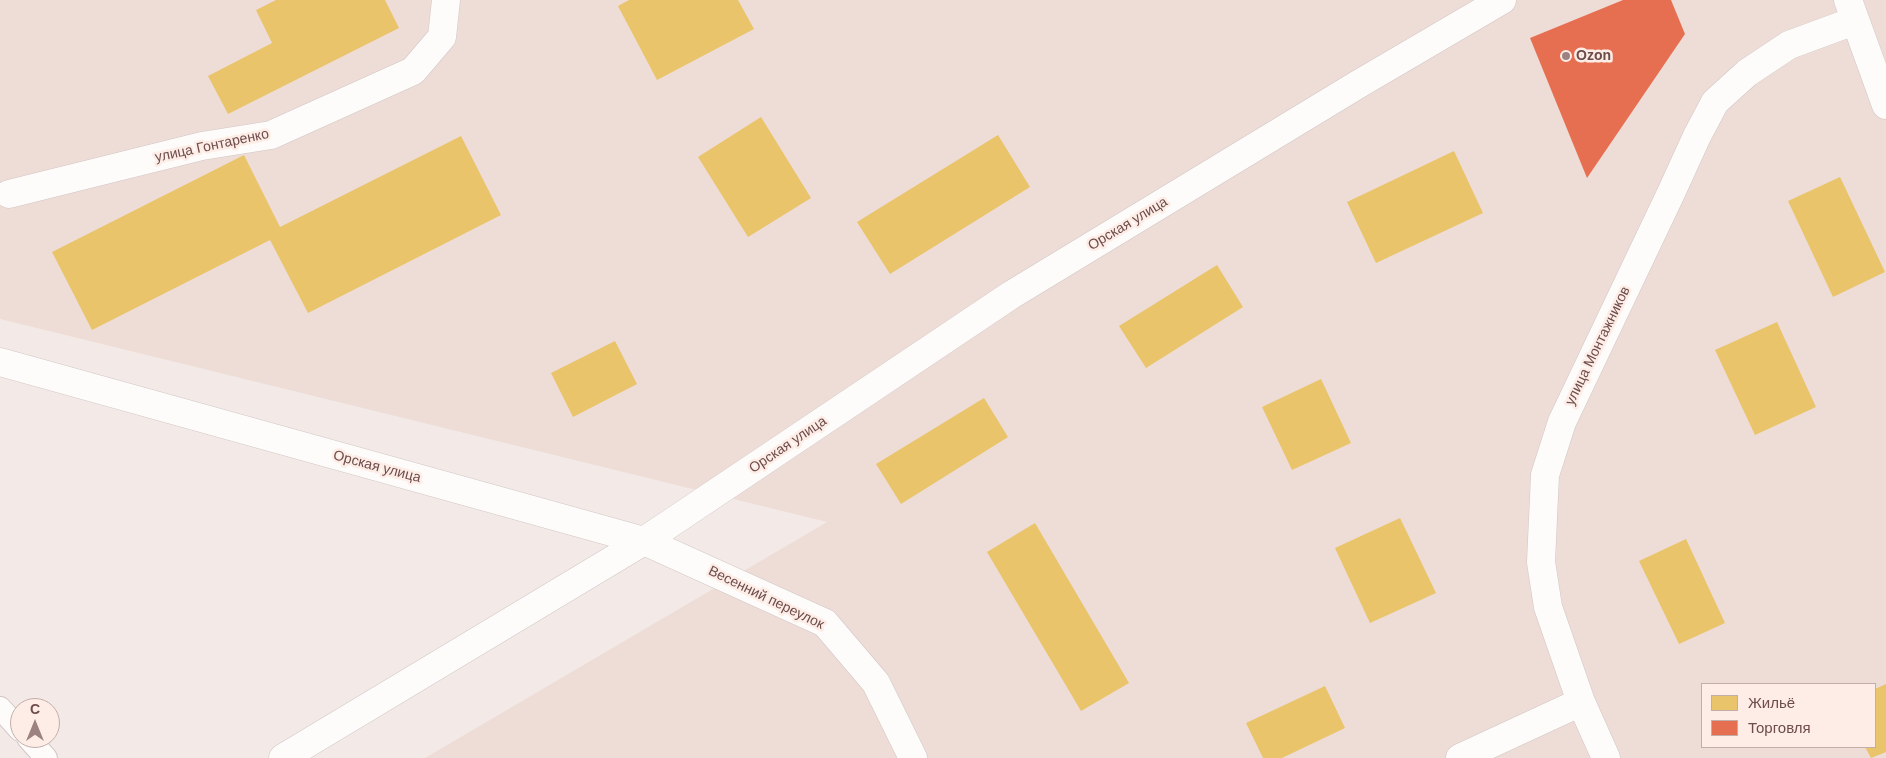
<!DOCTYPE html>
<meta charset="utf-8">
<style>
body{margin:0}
#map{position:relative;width:1886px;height:758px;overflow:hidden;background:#f3eae7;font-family:Arial,sans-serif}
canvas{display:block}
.legend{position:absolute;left:1701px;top:683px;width:175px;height:65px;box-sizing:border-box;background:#fdede6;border:1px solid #c3ada8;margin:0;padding:6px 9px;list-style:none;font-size:15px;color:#6d4c4b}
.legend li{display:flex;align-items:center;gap:10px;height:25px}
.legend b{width:25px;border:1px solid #c3ada8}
.north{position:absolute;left:10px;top:698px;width:50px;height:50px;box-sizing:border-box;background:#fdede6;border:1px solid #c3ada8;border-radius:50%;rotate:0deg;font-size:14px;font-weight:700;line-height:20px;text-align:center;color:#6d4c4b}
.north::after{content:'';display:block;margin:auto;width:18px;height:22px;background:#9c8382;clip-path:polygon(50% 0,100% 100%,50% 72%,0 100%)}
</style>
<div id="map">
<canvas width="1886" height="758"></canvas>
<ul class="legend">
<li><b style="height:14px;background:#e9c46a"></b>Жильё</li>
<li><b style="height:14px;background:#e76f51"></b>Торговля</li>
</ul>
<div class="north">С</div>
</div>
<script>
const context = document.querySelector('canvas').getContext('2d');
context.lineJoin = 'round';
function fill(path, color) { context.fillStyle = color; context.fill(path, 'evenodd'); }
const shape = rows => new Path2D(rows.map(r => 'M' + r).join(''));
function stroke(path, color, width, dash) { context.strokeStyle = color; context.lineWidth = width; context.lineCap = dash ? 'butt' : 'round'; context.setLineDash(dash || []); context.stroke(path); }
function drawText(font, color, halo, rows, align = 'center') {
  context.font = font + ' Arial,sans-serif'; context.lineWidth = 5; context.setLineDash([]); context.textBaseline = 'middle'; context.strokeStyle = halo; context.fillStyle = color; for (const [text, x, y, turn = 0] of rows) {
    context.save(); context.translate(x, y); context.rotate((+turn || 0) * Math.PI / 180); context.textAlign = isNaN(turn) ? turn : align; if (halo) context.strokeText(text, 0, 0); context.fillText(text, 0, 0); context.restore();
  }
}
fill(shape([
 [0,0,1886,0,1886,758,425,758,827,522,0,319],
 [1702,684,1875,684,1875,747,1702,747]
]), '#eeddd7');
fill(shape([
 [276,0,385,0,399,28,228,114,208,76,272,43,256,10],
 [629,0,738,0,754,29,657,80,618,6],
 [761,117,811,198,748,237,698,157],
 [998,135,1030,187,890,274,857,222],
 [461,136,501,215,308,313,270,240,92,330,52,252,244,155,280,227],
 [1454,151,1483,213,1376,263,1347,202],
 [1840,177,1885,272,1833,297,1788,201],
 [1217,265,1243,307,1146,368,1119,326],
 [1777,322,1816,407,1755,435,1715,350],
 [615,341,637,384,573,417,551,373],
 [1321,379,1351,443,1292,470,1262,407],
 [984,398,1008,437,901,504,876,464],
 [1400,518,1436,593,1370,623,1335,548],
 [1035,523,1129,683,1081,711,987,552],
 [1686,539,1725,623,1679,644,1639,561],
 [1886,684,1886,752,1871,758,1865,747,1875,747,1875,689],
 [1325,686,1345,728,1282,758,1263,758,1246,723]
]), '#e9c46a');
fill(shape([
 [1623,0,1671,0,1685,34,1587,178,1530,38]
]), '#e76f51');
const service = shape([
 [0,708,20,730],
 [28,738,46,758]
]);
const minor = shape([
 [1848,0,1886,105],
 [9,194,202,146,271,135,413,71,442,37,446,0],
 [0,362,644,541,825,623,876,683,913,758],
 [283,758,644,541,1011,295,1357,85,1502,0],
 [1460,758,1581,702],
 [1606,758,1581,702,1548,607,1541,562,1545,475,1562,422,1671,193,1697,136,1715,102,1747,73,1789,45,1854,21]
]);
stroke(service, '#d1c6c4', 24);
stroke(minor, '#d1c6c4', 29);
stroke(service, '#fdfcfb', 22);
stroke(minor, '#fdfcfb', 28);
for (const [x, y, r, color] of [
 [1566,56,5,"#9c8382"]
]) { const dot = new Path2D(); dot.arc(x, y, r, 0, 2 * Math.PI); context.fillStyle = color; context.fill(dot); stroke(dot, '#fdede6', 2); }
drawText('bold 14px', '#6d4c4b', '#fdede6', [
 ["Ozon",1576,56]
], 'left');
drawText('14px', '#6d4c4b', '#fdede6', [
 ["улица Гонтаренко",212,146,-12],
 ["Орская улица",1128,224,-31],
 ["улица Монтажников",1598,346,-64],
 ["Орская улица",788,445,-34],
 ["Орская улица",377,467,15],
 ["Весенний переулок",766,598,26]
]);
</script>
